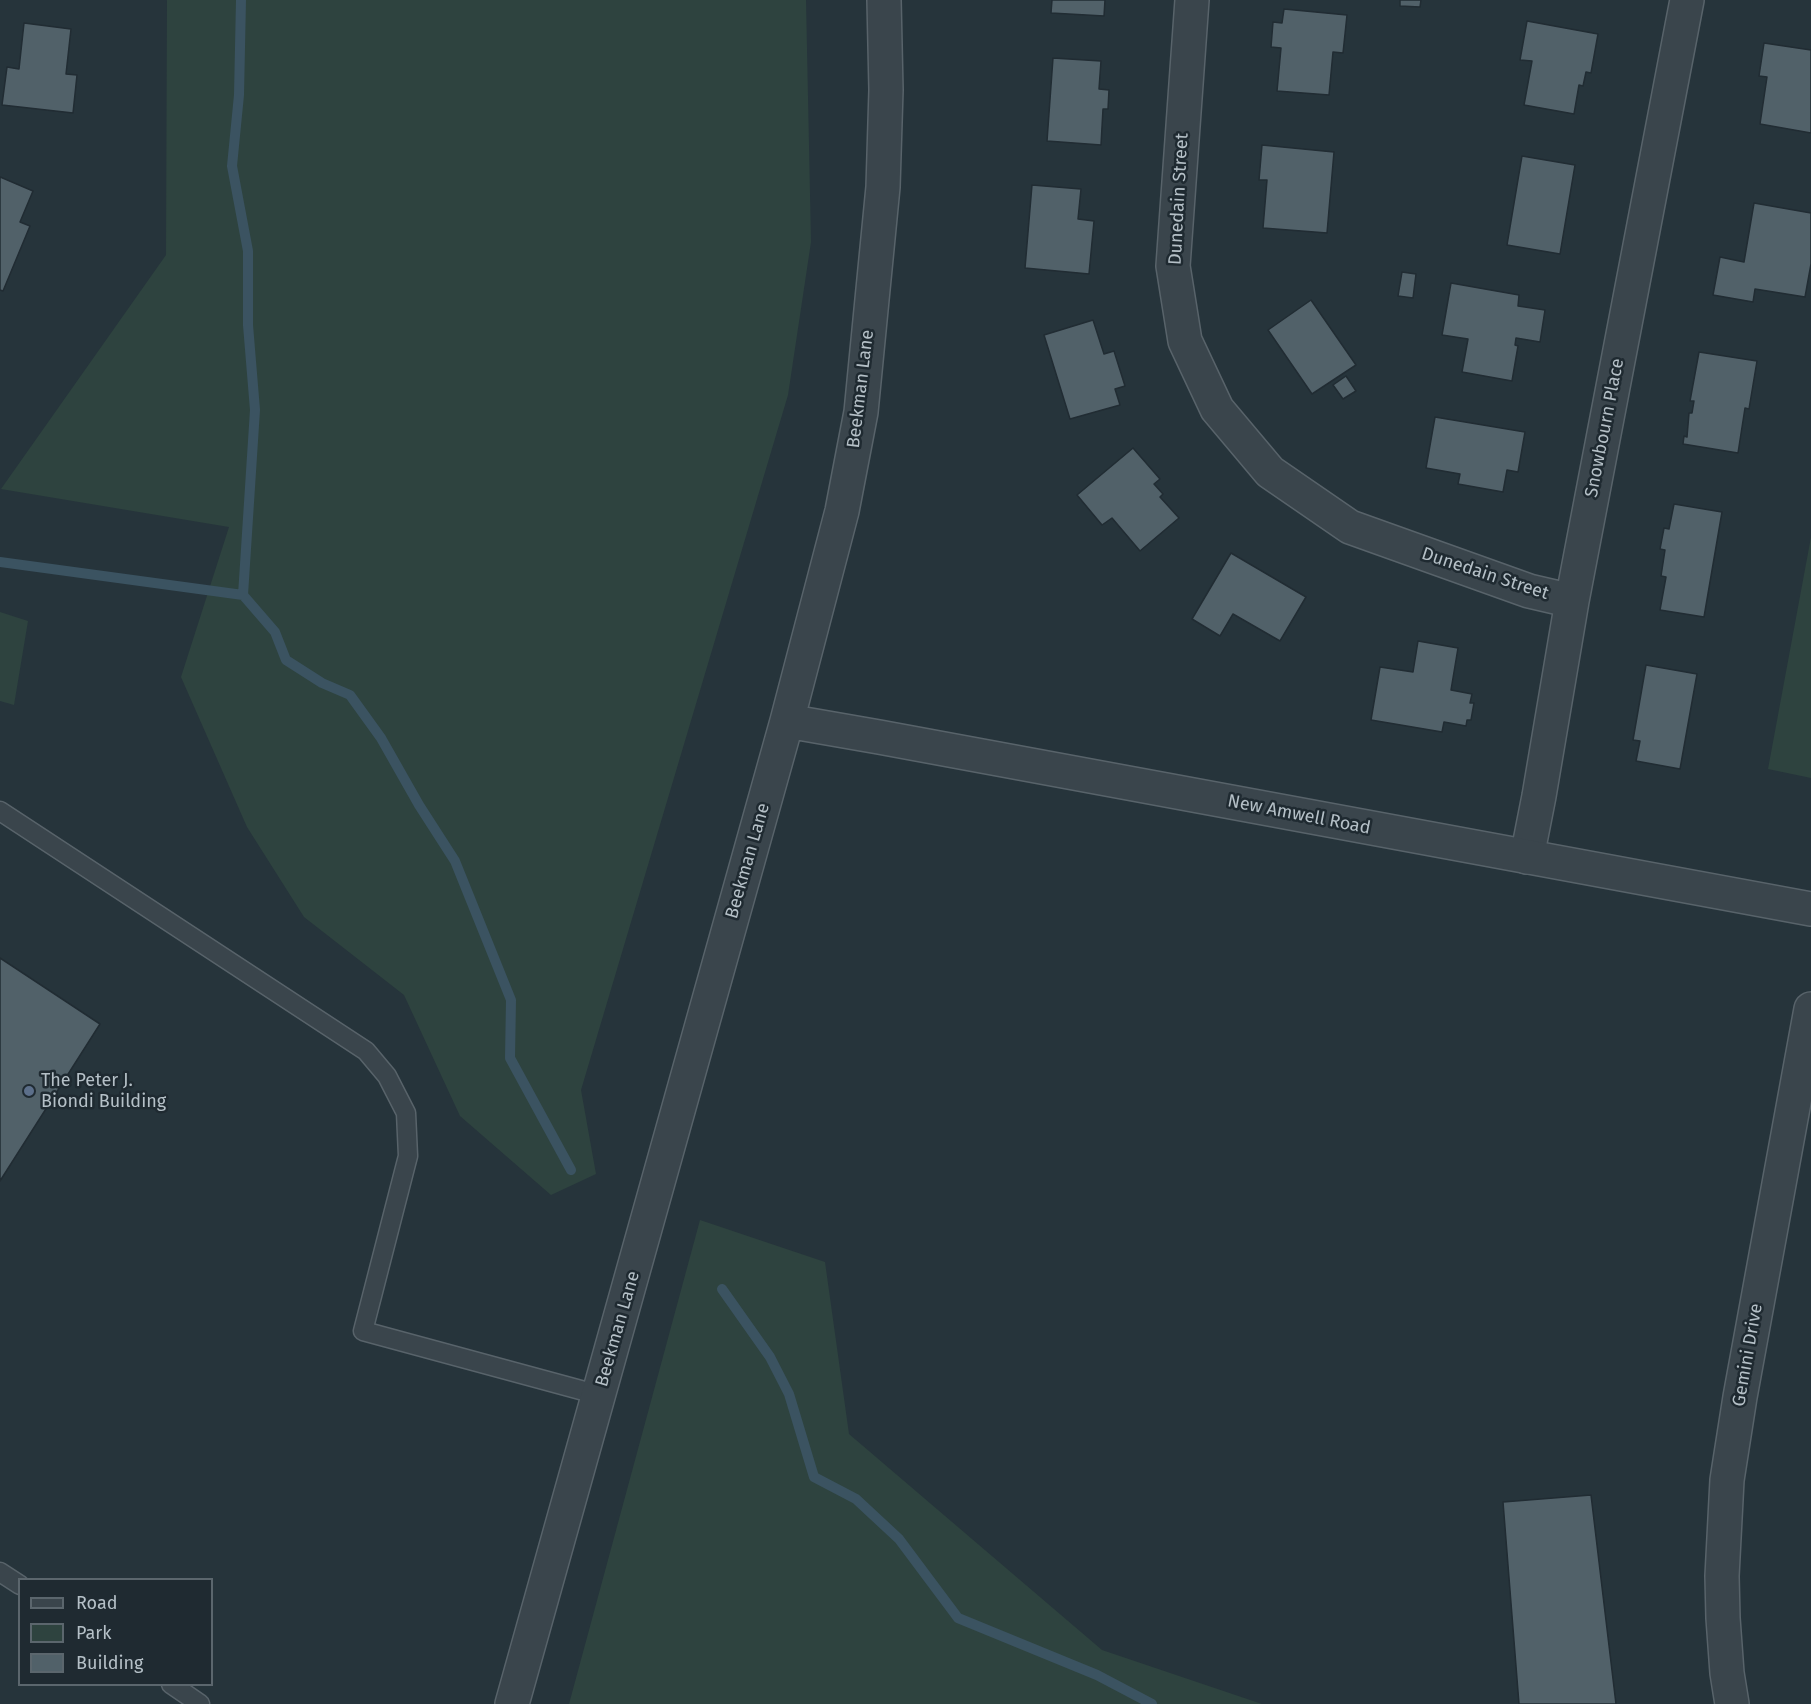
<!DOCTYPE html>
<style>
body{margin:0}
#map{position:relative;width:1811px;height:1704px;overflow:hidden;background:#26343b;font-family:"Fira Sans",sans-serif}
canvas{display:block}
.legend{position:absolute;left:18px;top:1578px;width:195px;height:108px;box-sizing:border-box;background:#1f2a31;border:2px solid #5b666d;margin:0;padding:8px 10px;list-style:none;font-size:18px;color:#b5c0c7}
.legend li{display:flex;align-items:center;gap:12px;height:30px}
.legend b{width:30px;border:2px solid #5b666d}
</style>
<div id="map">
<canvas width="1811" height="1704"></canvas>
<ul class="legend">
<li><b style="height:8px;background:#3a454c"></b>Road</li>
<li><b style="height:16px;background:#2e433f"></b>Park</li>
<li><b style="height:16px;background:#516169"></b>Building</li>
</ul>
</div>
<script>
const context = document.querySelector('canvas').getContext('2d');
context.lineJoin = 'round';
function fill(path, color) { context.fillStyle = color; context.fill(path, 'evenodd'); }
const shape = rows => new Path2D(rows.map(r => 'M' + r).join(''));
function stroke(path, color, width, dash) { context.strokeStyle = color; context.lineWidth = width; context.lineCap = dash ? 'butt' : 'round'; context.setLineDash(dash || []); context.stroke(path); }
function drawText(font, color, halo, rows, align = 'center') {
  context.font = font + ' "Fira Sans",sans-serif'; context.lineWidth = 5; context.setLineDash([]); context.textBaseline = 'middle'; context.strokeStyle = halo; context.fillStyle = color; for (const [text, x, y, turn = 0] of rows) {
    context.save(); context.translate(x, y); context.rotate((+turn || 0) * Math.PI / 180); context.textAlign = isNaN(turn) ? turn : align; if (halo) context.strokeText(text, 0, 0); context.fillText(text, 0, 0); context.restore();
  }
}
fill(shape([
 [167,0,806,0,811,242,788,395,581,1090,596,1174,551,1195,460,1116,404,995,304,917,247,827,181,677,229,527,1,489,166,255],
 [1811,537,1811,778,1768,769],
 [0,612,28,621,14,705,0,701],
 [700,1220,825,1262,849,1434,1102,1650,1262,1704,569,1704]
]), '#2e433f');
stroke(shape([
 [241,0,239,95,232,166,248,251,248,325,255,410,243,595],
 [0,562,243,595,275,632,286,660,322,683,350,695,381,738,419,805,455,861,511,1000,510,1058,571,1170],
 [722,1289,770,1357,789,1394,814,1477,856,1499,899,1539,958,1618,1097,1675,1152,1704]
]), '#3b5361', 10);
const building = shape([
 [1052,0,1105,0,1104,16,1051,13,1052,0],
 [1400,0,1421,0,1420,7,1400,6,1400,0],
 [1284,9,1347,15,1343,53,1333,52,1329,95,1277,91,1281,48,1271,47,1273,22,1282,23,1284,9],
 [1527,21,1598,34,1591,73,1586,72,1583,86,1579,85,1574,114,1524,105,1532,61,1520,60,1527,21],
 [24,23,71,29,66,74,77,75,73,113,2,105,7,67,19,69,24,23],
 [1764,43,1811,50,1811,133,1760,124,1767,77,1759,76,1764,43],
 [1053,58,1101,61,1099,89,1109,90,1108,109,1103,109,1101,145,1047,141,1053,58],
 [1262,145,1334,152,1327,233,1263,228,1267,180,1259,180,1262,145],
 [1522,156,1575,165,1560,254,1507,245,1522,156],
 [0,177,33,191,20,222,30,226,3,291,0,290,0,177],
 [1032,185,1081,189,1078,219,1094,221,1089,274,1025,268,1032,185],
 [1754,203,1811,213,1811,264,1805,297,1755,289,1753,302,1713,295,1720,257,1744,262,1754,203],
 [1402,272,1416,274,1413,298,1398,296,1402,272],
 [1451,283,1519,295,1518,306,1545,310,1540,342,1516,338,1515,345,1518,346,1512,381,1462,372,1468,339,1442,335,1451,283],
 [1311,300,1356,365,1312,394,1268,330,1311,300],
 [1093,320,1104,354,1114,351,1125,386,1115,389,1120,405,1070,419,1044,335,1093,320],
 [1699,352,1757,361,1749,409,1745,408,1738,453,1683,444,1684,436,1687,437,1689,413,1692,413,1694,401,1690,401,1699,352],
 [1346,376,1356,391,1343,399,1333,385,1346,376],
 [1435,417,1525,432,1518,472,1507,470,1503,492,1458,484,1460,474,1426,468,1435,417],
 [1133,448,1160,479,1154,484,1163,494,1160,497,1179,518,1140,551,1112,518,1102,525,1077,495,1133,448],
 [1674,504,1722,512,1704,617,1660,610,1666,577,1661,576,1665,550,1660,549,1664,528,1669,529,1674,504],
 [1231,553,1306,597,1280,641,1233,614,1220,636,1192,619,1231,553],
 [1418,641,1458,648,1451,690,1472,694,1470,703,1474,703,1471,720,1467,720,1466,726,1444,722,1442,732,1371,720,1380,667,1413,672,1418,641],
 [1646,665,1697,674,1680,769,1636,761,1640,741,1633,740,1646,665],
 [0,958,100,1024,0,1181,0,958],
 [1591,1495,1616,1704,1519,1704,1503,1502,1591,1495]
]);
fill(building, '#516169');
stroke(building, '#212c33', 1.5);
const service = shape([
 [0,811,366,1051,387,1076,406,1113,408,1156,363,1331,599,1395],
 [0,1572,20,1585],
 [171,1684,200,1704]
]);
const minor = shape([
 [1192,0,1173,266,1185,341,1217,409,1270,472,1350,527,1529,591,1572,601],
 [1527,857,1539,796,1572,601,1687,0]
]);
const tertiary = shape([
 [787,721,879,737,1811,909],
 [512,1704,787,721,842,511,861,412,883,187,886,90,884,0],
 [1732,1704,1727,1673,1723,1618,1722,1576,1727,1480,1740,1397,1811,1009]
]);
stroke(service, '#58636a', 21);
stroke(minor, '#58636a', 36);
stroke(tertiary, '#58636a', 36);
stroke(service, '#3a454c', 18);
stroke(minor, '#3a454c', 33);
stroke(tertiary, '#3a454c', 33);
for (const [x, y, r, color] of [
 [29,1091,6,"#5c6f8a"]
]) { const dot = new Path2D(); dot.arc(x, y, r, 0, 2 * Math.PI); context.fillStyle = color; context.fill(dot); stroke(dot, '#1f2a31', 2); }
drawText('18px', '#b5c0c7', '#1f2a31', [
 ["Dunedain Street",1179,199,-87],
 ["Beekman Lane",861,389,-83],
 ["Snowbourn Place",1605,428,-79],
 ["Dunedain Street",1485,574,18],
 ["New Amwell Road",1299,815,11],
 ["Beekman Lane",748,861,-74],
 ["Beekman Lane",618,1329,-74],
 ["Gemini Drive",1748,1355,-80]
]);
drawText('18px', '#b5c0c7', '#1f2a31', [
 ["The Peter J.",41,1081],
 ["Biondi Building",41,1102]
], 'left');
</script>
